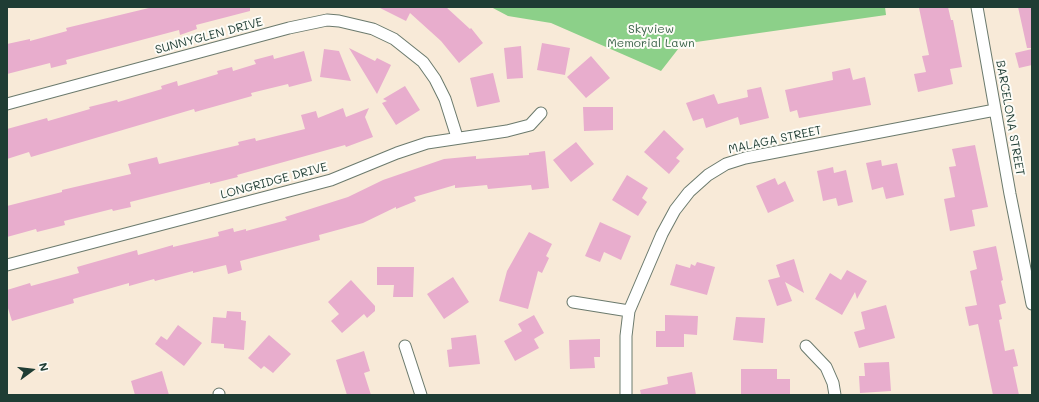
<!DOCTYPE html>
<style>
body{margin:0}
#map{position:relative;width:1039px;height:402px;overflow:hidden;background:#f8ead8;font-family:Mali,sans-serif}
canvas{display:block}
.frame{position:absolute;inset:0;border:8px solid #1f3d34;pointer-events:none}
.north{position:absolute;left:12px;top:350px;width:40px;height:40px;-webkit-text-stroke:3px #fdfcf7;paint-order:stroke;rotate:75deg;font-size:11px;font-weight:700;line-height:16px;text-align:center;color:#1f3d34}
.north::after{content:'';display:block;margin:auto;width:14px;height:18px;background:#1f3d34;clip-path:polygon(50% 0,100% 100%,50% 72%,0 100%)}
</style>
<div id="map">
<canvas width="1039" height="402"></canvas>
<div class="frame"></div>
<div class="north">N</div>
</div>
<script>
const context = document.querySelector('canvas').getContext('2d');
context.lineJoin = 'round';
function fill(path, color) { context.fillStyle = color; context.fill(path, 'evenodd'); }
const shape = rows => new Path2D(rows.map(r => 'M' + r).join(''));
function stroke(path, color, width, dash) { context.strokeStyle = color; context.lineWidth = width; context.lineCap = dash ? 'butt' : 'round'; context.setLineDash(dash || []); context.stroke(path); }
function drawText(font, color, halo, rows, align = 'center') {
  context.font = font + ' Mali,sans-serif'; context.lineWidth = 4; context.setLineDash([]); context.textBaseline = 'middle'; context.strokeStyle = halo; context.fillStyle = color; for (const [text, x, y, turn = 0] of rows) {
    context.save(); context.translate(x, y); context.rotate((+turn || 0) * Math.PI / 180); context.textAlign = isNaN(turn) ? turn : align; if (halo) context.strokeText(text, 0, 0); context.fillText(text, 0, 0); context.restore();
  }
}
fill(shape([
 [491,7,885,7,886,15,682,44,661,71,551,23,508,16]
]), '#8cd089');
fill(shape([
 [153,7,250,7,250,11,196,25,197,29,180,35,179,30,66,60,67,64,51,68,50,63,7,74,7,44,30,39,30,41,67,31,66,28],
 [378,7,446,7,470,29,471,28,483,43,459,63,441,41,410,13,406,21],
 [926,7,948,7,951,20,953,20,962,67,950,69,953,84,918,92,914,74,926,72,922,56,929,55,919,8],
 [1018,7,1032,7,1032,48,1027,48],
 [542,43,570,48,565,75,537,70],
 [521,46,523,78,507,79,504,48],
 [349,48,375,61,377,58,391,65,377,94],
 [324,49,339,51,351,81,320,77],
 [1032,49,1032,65,1019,68,1015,53],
 [304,51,312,81,289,87,288,84,251,93,252,96,195,112,194,109,31,157,29,152,7,159,7,129,47,118,48,121,90,109,89,107,117,100,118,102,162,89,161,86,177,81,178,86,218,74,217,71,232,67,233,71,256,64,254,60,273,55,274,59],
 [591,56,610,78,586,98,567,77],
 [850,68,853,80,865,77,871,105,799,118,797,110,790,112,785,90,833,80,832,72],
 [493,73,500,102,477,107,470,78],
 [405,86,420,110,396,125,382,103,387,101,383,99],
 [761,87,769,118,740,125,738,117,706,128,703,118,693,121,686,103,714,94,718,104,748,97,747,90],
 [583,107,613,107,613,130,584,131],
 [343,108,346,117,369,108,365,117,373,137,346,147,345,145,237,175,238,177,210,184,210,182,130,202,131,207,113,211,112,209,64,221,65,225,37,232,36,229,7,237,7,206,62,192,62,190,131,174,128,164,157,157,159,164,239,145,238,142,255,138,256,141,305,129,301,115,316,111,318,118],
 [664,130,684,149,676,158,680,161,669,174,644,152],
 [576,142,594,164,571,182,553,160],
 [975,145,988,207,972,210,975,226,950,231,944,199,955,197,949,167,956,166,952,149],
 [545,151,549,188,532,190,531,185,488,189,487,185,455,188,455,185,414,197,416,201,396,209,396,207,363,223,319,235,320,240,240,261,242,270,228,274,226,265,193,273,193,271,155,281,154,279,129,286,129,283,73,299,74,303,12,321,7,305,7,290,30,283,31,286,79,273,77,267,137,250,138,255,173,245,173,247,219,236,218,232,233,228,234,232,246,229,246,231,287,220,285,217,348,197,383,180,444,159,476,156,476,159,529,155,529,153],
 [881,160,882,166,897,163,904,195,886,199,883,187,872,190,866,163],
 [833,167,834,173,846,170,853,202,838,206,836,198,823,201,817,171],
 [627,175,648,188,642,198,647,202,638,216,612,200],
 [775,178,778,185,785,181,794,201,768,213,756,186],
 [600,222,631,236,621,260,604,252,600,262,585,256],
 [529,232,552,244,546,256,549,258,542,273,538,271,528,309,499,301,507,271],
 [996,246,1003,280,1001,281,1006,303,999,305,1002,319,999,320,1005,351,1014,349,1018,366,1013,367,1019,395,993,395,978,324,969,326,965,307,977,305,970,271,977,269,973,251],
 [794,259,804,293,785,282,792,301,777,306,768,280,780,277,776,265],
 [697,262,715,267,707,295,670,285,676,264,690,268,691,264,695,266],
 [377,267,414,267,413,297,393,297,394,285,377,285],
 [847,270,867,281,857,299,855,292,842,315,815,299,830,273,841,280],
 [453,277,469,302,444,319,427,294],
 [351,280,375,306,375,311,367,318,364,314,342,333,331,321,339,314,328,302],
 [886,305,895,338,859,348,854,332,865,329,861,312],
 [227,311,241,312,241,320,246,321,244,350,224,348,224,344,211,343,213,317,226,318],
 [534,315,544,333,534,339,539,348,515,361,504,341,522,331,518,324],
 [665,315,698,316,697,335,684,334,684,347,656,347,656,331,665,331],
 [736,317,765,318,763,343,733,340],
 [178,325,202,343,184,366,155,344,161,336,167,340],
 [269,335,291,354,273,373,264,366,261,369,248,358],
 [476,335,480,364,449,367,447,350,452,349,451,338],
 [600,339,600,357,594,357,595,368,570,369,569,340],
 [364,351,370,371,364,373,371,395,347,395,336,360],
 [889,362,891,391,860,393,859,376,865,376,864,363],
 [741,369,777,369,777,379,790,379,790,395,741,395],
 [162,371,169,395,135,395,131,381],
 [692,372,696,395,641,395,640,390,668,384,667,377]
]), '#e8adcd');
const street = shape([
 [977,7,1010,194,1032,304],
 [7,104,289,28,327,20,339,21,373,29,394,39,423,62,435,79,445,99,457,137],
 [7,265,331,180,397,153,427,143,507,131,530,125,541,113],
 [573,302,629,311],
 [405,346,421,395],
 [806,346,826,367,833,383,835,395],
 [219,394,219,395],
 [626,395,626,336,629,311,662,234,675,210,689,192,708,175,726,164,745,158,995,110]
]);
stroke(street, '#6b7a6d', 13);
stroke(street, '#fff', 11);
drawText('12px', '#3a6249', '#fdfcf7', [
 ["Skyview",651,29],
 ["Memorial Lawn",651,43]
]);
drawText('12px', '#1f3d34', '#fdfcf7', [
 ["SUNNYGLEN DRIVE",209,36,-15],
 ["BARCELONA STREET",1010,118,80],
 ["MALAGA STREET",775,140,-12],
 ["LONGRIDGE DRIVE",274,181,-15]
]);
</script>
